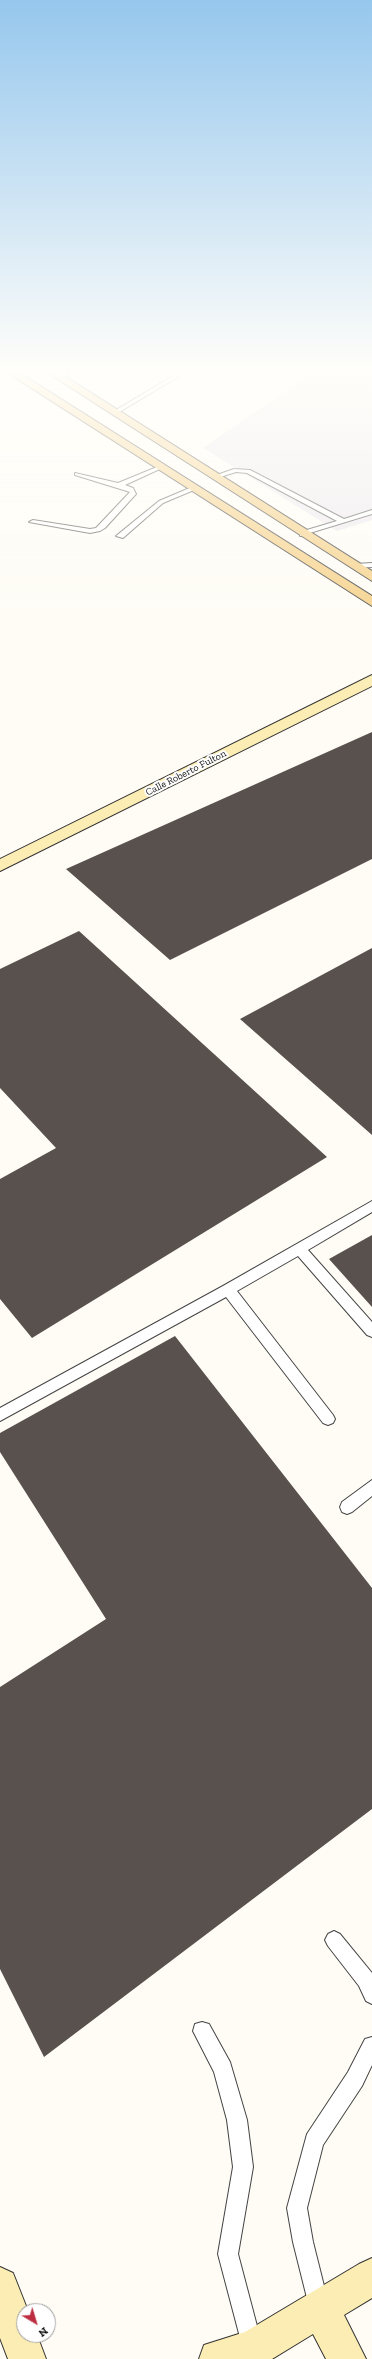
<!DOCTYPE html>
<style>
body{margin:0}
#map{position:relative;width:372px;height:2359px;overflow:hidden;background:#fffcf5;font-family:"Zilla Slab",serif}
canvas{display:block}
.north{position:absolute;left:16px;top:2303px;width:40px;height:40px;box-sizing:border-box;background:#fff;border:1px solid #a0a0a0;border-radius:50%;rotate:142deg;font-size:11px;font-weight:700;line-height:16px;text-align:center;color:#111}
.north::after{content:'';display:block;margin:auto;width:14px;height:18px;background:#bd2d41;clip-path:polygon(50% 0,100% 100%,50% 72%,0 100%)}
</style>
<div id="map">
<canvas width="372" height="2359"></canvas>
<div class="north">N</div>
</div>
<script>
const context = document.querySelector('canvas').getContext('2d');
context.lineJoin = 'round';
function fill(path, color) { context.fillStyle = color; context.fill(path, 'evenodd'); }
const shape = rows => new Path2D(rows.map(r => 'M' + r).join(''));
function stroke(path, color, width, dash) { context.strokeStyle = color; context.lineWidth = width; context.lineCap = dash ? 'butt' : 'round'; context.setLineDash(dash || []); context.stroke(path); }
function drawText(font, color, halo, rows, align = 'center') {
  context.font = font + ' "Zilla Slab",serif'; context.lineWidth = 4; context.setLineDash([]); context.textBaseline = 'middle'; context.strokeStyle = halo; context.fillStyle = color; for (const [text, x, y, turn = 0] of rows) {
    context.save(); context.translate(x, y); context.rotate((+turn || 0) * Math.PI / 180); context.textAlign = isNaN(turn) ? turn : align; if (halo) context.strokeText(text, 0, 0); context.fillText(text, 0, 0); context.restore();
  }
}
fill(shape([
 [319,368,353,368,372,376,372,520,337,531,203,448]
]), '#ede6ee');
fill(shape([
 [372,732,372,859,170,960,66,869],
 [79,931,327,1157,32,1338,0,1299,0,1179,56,1148,0,1088,0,969],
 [372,948,372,1135,240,1019],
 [372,1235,372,1307,329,1259],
 [175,1336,372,1588,372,1809,44,2057,0,1969,0,1687,106,1619,0,1452,0,1433]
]), '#59514d');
const lane = shape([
 [186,368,193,368,116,414,111,413,186,368],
 [157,467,162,468,125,485,133,488,136,494,105,528,100,531,90,533,29,522,33,520,90,529,96,528,130,492,75,475,75,473,118,483,157,467],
 [234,469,250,470,344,519,372,510,372,514,300,536,300,532,337,521,247,473,236,472,214,479,211,477,234,469],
 [192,487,195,489,194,490,163,503,123,538,116,536,159,501,192,487],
 [372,563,372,567,355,568,351,566,355,564,372,563],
 [372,1201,372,1212,308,1250,372,1322,372,1337,367,1335,298,1256,237,1291,333,1415,335,1419,333,1423,328,1425,323,1423,226,1297,0,1421,0,1408,223,1286,372,1201],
 [372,1480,372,1496,352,1512,347,1514,342,1512,340,1507,342,1502,372,1480],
 [334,1931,340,1934,372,1973,372,2004,366,2001,359,1986,328,1946,325,1940,328,1934,334,1931],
 [202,2022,209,2024,230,2062,247,2120,253,2167,238,2254,262,2345,259,2352,252,2355,245,2352,242,2345,218,2254,233,2167,227,2120,214,2072,193,2031,195,2024,202,2022],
 [372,2037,372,2065,362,2086,323,2145,307,2208,313,2242,329,2306,326,2313,319,2316,312,2313,309,2306,293,2242,287,2208,307,2134,348,2072,365,2039,372,2037]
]);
const street = shape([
 [63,368,75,368,62,378,54,378,54,374,63,368]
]);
const secondary = shape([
 [372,675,372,686,0,871,0,859,372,675],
 [372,2258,372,2298,344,2315,366,2359,326,2359,313,2334,272,2359,199,2359,204,2345,245,2332,359,2264,372,2258],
 [0,2267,13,2273,28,2311,24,2311,24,2335,37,2335,46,2359,8,2359,0,2338,0,2267]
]);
const primary = shape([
 [0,368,12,368,372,596,372,606,0,368],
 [40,368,52,368,372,571,372,581,40,368]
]);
stroke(lane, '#444', 2);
stroke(street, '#444', 2);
stroke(secondary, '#333', 2);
stroke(primary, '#222', 2);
fill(lane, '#fff');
fill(street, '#fff');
fill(secondary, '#fbedb3');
fill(primary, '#f3c771');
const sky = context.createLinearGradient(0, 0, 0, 698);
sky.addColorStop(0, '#96c7ed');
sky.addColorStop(0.53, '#fffefa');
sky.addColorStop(1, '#fffefa00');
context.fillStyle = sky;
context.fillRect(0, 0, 372, 698);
drawText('10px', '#111', '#fff', [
 ["Calle Roberto Fulton",186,773,-27]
]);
</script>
